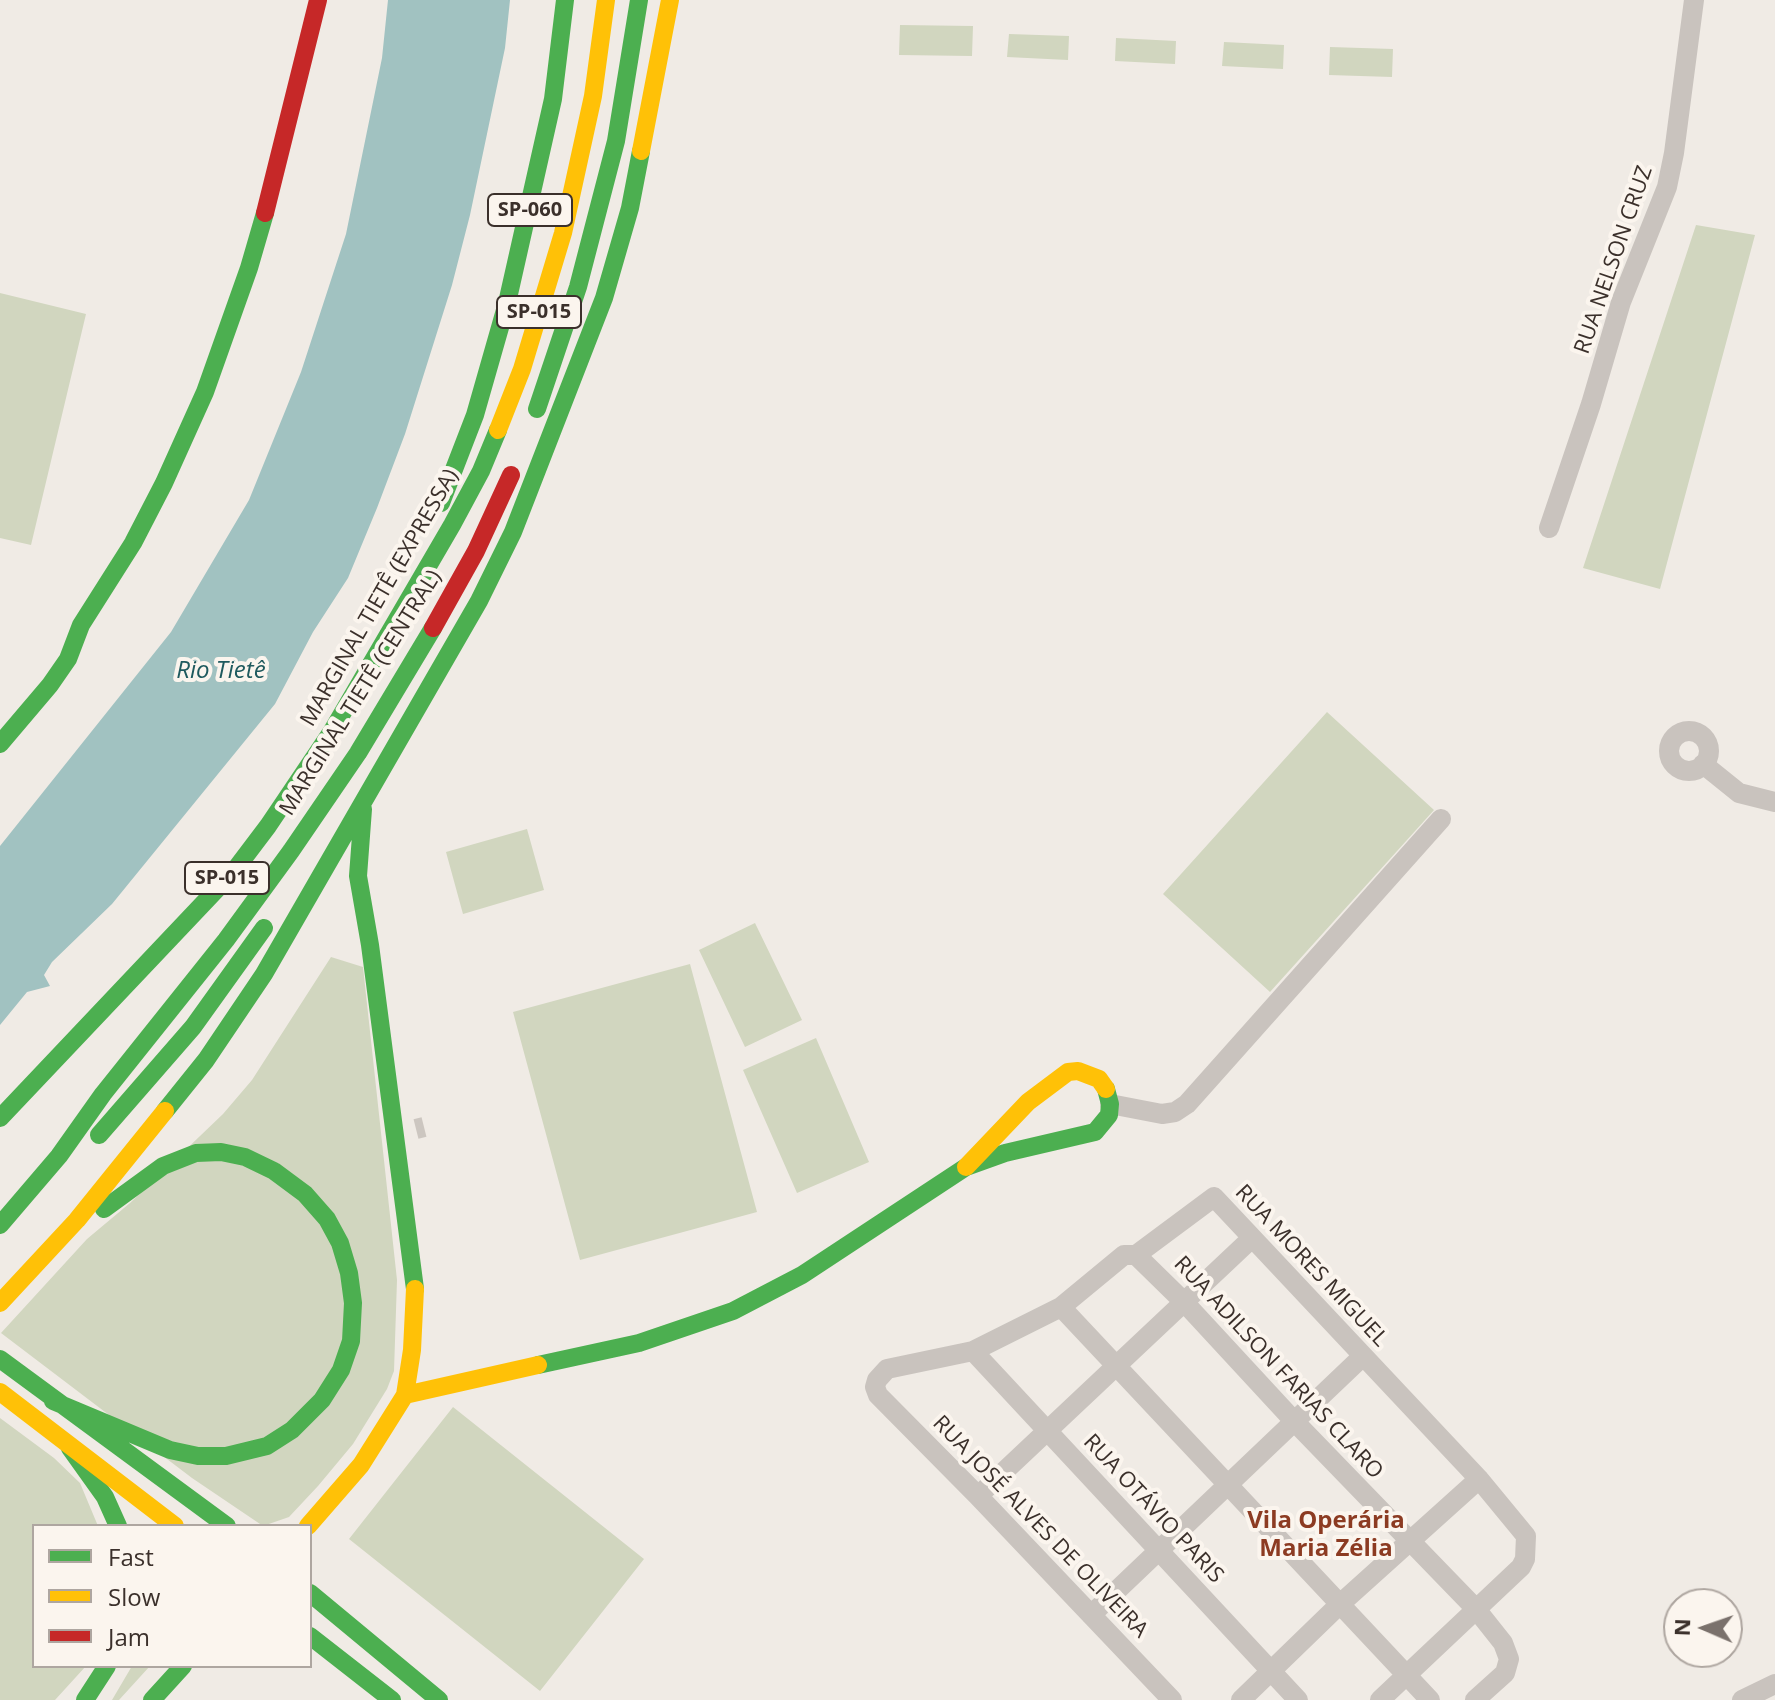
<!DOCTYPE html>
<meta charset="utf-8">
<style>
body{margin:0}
#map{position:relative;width:1775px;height:1700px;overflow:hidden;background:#f0ebe5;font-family:"Open Sans",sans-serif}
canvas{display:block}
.legend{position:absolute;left:32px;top:1524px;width:280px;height:144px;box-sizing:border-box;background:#fbf5ee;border:2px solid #aea6a0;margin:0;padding:10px 14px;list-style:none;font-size:24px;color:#3b302b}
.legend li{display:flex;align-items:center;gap:16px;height:40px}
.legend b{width:40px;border:2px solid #aea6a0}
.north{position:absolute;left:1663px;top:1588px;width:80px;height:80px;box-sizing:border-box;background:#fbf5ee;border:2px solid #aea6a0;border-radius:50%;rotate:272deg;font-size:22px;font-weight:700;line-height:32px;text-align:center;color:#3b302b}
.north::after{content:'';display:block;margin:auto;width:28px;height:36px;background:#7a716c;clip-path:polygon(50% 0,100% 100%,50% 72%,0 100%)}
</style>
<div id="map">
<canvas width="1775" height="1700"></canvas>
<ul class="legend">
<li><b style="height:10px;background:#4caf50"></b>Fast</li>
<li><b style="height:10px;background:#ffc107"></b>Slow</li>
<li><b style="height:10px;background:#c62828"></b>Jam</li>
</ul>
<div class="north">N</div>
</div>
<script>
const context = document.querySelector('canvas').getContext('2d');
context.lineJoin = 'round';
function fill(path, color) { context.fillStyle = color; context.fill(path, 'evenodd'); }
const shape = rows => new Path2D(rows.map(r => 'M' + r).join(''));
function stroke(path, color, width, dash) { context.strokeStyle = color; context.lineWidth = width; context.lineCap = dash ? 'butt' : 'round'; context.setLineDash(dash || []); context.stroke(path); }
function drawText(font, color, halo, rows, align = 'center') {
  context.font = font + ' "Open Sans",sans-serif'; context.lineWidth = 8; context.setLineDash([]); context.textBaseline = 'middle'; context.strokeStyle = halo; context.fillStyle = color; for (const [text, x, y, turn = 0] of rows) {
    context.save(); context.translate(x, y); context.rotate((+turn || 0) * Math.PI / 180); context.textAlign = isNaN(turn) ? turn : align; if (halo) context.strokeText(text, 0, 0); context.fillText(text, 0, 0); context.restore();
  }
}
fill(shape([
 [900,25,973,26,972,56,899,55],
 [1009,34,1069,36,1068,60,1007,57],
 [1116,38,1176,41,1175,64,1115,61],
 [1224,42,1284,45,1283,69,1222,66],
 [1330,47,1393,49,1392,77,1329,75],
 [1696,225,1755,235,1660,589,1583,568],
 [0,293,86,314,31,545,0,538],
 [1327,712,1434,810,1270,992,1163,894],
 [527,829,544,890,463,914,446,852],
 [755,923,802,1020,745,1047,699,950],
 [331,957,363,967,397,1280,394,1371,387,1389,353,1444,318,1486,289,1517,263,1526,192,1478,1,1333,87,1239,130,1203,223,1114,252,1080],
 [690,964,757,1212,580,1260,513,1012],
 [816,1038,869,1162,797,1193,743,1070],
 [453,1407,644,1559,540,1691,349,1539],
 [0,1418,54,1458,80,1483,98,1526,34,1526,34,1666,86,1666,55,1700,0,1700],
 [132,1666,150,1666,119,1700,112,1700]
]), '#d1d6bf');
fill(shape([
 [388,0,510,0,505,48,470,215,452,285,405,434,377,508,348,578,313,632,275,704,112,904,52,962,44,975,50,986,27,992,0,1025,0,846,171,632,249,500,301,372,346,234,382,58]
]), '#a1c2c1');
stroke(shape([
 [416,1129,424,1127]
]), '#ccc6c0', 20, [20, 10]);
stroke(shape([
 [1549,528,1591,404,1621,302,1667,187,1674,153,1694,0],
 '1669 751a20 20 0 1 1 40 0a20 20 0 1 1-40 0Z',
 [1703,764,1739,793,1775,802],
 [1110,1104,1162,1114,1175,1112,1187,1104,1441,819],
 [1136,1255,1184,1302,1294,1421,1476,1609,1503,1643,1509,1659,1505,1673,1475,1700],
 [1061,1307,1430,1700],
 [973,1351,1298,1700],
 [978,1496,1252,1238],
 [1091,1615,1363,1356],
 [1172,1700,978,1496,878,1395,875,1387,877,1380,887,1369,973,1351,1061,1307,1124,1255,1136,1255,1214,1197,1479,1479,1526,1536,1525,1559,1521,1567,1380,1700],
 [1241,1700,1339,1605,1479,1479],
 [1742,1700,1775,1684]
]), '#c9c3be', 20);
stroke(shape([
 [537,409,578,287,616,141,639,0],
 [441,503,475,415,507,303,553,99,565,0],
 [0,744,50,685,68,659,81,625,133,543,164,483,205,392,249,268,265,213],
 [363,809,358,876,370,945,415,1289],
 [165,1111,206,1060,264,974,479,601,513,532,604,298,630,208,641,151],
 [0,1118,234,871,268,826,332,731,452,525,481,471,498,430],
 [99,1135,193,1027,264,928],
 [0,1225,59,1156,103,1094,226,940,291,851,358,753,433,628],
 [0,1359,227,1526],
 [538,1365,639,1343,733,1311,802,1275,966,1167,1005,1153,1095,1132,1109,1115,1110,1104,1106,1089],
 [53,1401,170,1450,198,1456,226,1456,267,1446,292,1430,322,1400,341,1370,351,1341,353,1303,349,1273,340,1243,327,1219,305,1194,274,1171,245,1157,221,1152,196,1153,163,1166,104,1209],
 [70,1448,105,1497,118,1526],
 [310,1593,439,1700],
 [310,1636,392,1700],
 [85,1700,107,1666],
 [152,1700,183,1666]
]), '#4caf50', 18);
stroke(shape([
 [641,151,670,0],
 [498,430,522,369,563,233,593,96,606,0],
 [966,1167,1028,1102,1068,1072,1078,1071,1099,1079,1106,1089],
 [0,1303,77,1220,165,1111],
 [0,1392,175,1526],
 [405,1395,412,1350,415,1289],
 [308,1526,361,1465,405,1395,538,1365]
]), '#ffc107', 18);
stroke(shape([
 [265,213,318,0],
 [433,628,476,551,511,475]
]), '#c62828', 18);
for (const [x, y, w] of [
 [530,210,84],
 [539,312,84],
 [227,878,84]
]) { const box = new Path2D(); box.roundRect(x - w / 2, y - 16, w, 32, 6); context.fillStyle = '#fbf5ee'; context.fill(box); stroke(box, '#3b302b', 2); }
drawText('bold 20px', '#3b302b', null, [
 ["SP-060",530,210],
 ["SP-015",539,312],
 ["SP-015",227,878]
]);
drawText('22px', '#3b302b', '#fbf5ee', [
 ["RUA NELSON CRUZ",1614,260,-71],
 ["MARGINAL TIETÊ (EXPRESSA)",380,598,-60],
 ["MARGINAL TIETÊ (CENTRAL)",361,693,-58],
 ["RUA MORES MIGUEL",1311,1266,47],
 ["RUA ADILSON FARIAS CLARO",1278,1368,47],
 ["RUA OTÁVIO PARIS",1153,1509,47],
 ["RUA JOSÉ ALVES DE OLIVEIRA",1040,1527,46]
]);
drawText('italic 24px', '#1f5a5e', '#fbf5ee', [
 ["Rio Tietê",221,671]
]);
drawText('bold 24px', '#8c3b22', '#fbf5ee', [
 ["Vila Operária",1326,1521],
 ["Maria Zélia",1326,1549]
]);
</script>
